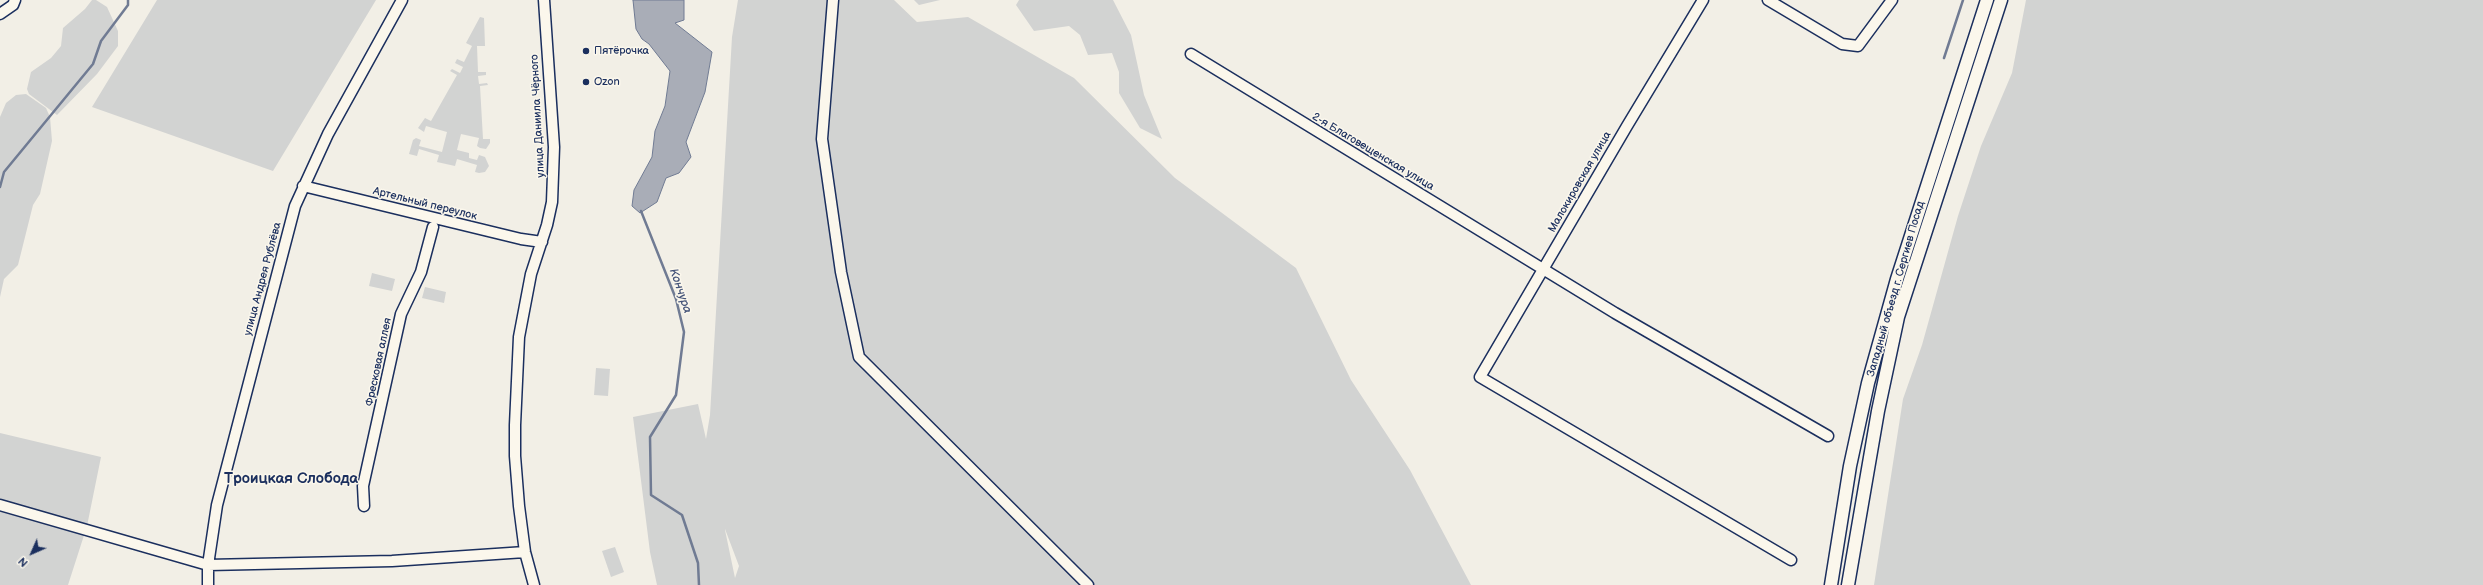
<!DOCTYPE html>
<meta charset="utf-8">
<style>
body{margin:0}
#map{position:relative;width:2483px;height:585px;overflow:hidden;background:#f2efe6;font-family:"Balsamiq Sans",sans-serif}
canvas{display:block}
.north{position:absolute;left:12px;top:533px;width:40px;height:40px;-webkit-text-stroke:3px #fbf7ec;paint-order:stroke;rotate:225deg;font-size:11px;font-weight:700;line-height:16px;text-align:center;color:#1b2f5e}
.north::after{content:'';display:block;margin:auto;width:14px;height:18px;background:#1b2f5e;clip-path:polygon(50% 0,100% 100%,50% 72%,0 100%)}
</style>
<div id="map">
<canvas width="2483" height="585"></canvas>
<div class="north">N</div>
</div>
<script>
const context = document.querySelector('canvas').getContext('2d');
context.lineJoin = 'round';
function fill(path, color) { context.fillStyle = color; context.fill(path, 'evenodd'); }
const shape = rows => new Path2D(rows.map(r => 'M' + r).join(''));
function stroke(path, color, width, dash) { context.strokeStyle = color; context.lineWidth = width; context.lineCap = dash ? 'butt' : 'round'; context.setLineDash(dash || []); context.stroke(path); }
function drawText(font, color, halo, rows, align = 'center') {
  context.font = font + ' "Balsamiq Sans",sans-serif'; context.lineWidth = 3; context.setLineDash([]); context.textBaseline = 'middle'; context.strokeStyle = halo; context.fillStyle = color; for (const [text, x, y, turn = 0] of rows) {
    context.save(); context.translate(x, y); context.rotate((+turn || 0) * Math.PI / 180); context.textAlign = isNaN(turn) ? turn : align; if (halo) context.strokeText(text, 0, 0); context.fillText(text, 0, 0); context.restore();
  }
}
fill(shape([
 [92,0,96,0,107,7,118,31,118,46,97,74,57,115,29,94,27,89,31,72,51,58,61,46,63,28,85,9],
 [157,0,376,0,273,171,92,107],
 [738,0,894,0,917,22,968,17,1074,78,1175,178,1296,268,1351,380,1410,470,1471,585,657,585,650,552,633,417,698,404,706,439,710,415,732,37],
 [725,529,739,566,735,578,725,530],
 [914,0,940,0,919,5],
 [1019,0,1113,0,1131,35,1144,95,1162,139,1140,128,1119,93,1119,72,1112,53,1088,55,1080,35,1069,26,1034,31,1016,5],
 [2026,0,2483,0,2483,585,1874,585,1903,399,1922,345,1958,216,1981,146,2012,73],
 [480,17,484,18,485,46,477,46,478,72,486,72,486,75,478,76,479,84,487,83,488,85,480,86,483,139,490,139,490,143,486,149,480,148,477,146,479,138,461,134,457,150,469,153,469,158,477,160,479,155,485,157,489,166,485,172,479,173,475,172,477,165,457,159,455,166,437,162,439,155,419,149,417,156,409,154,413,140,416,138,421,140,419,146,442,152,447,132,426,126,424,132,418,128,425,118,431,121,457,75,450,71,452,69,460,73,463,67,455,63,457,59,464,62,472,46,466,43],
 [26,94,46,108,50,117,52,141,40,194,33,205,18,265,4,279,0,297,0,117,6,103,16,95],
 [372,273,395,279,392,291,369,286],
 [425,287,446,292,444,303,422,298],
 [596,368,610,369,608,396,594,395],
 [0,433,101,457,87,526,68,585,0,585],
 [615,547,624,572,611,577,602,551]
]), '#d2d3d2');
const water = shape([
 [633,0,684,0,684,20,675,23,712,52,705,92,686,142,691,157,679,173,666,178,657,202,640,213,632,206,634,190,652,157,655,131,665,106,670,71,649,44,642,39,636,29,633,0]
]);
fill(water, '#a9adb7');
stroke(water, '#707b93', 1);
stroke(shape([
 [1944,58,1963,0],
 [0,187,4,172,93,64,101,41,128,5,128,0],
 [641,211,676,299,684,332,676,395,650,437,651,495,682,515,698,563,699,585]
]), '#707b93', 2.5);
const minor = shape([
 [833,0,822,139,841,272,859,357,1088,585],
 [1703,0,1627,126,1480,377,1791,560],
 [1768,0,1842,44,1858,46,1892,0],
 [0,14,13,5,15,0],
 [1191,54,1615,313,1828,436],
 [303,186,521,239,542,242],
 [0,505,208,565,392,561,525,552],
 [364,506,363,486,401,314,421,272,433,227],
 [208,585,208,565,217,505,295,206,328,134,402,0],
 [534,585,525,552,519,506,515,456,515,425,519,337,531,274,547,225,552,202,554,147,544,0]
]);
const major = shape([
 [1831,585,1850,466,1868,383,1897,279,1987,0],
 [1848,585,1878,411,1898,317,2001,0]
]);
stroke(minor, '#1b2f5e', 13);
stroke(major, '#1b2f5e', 15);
stroke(minor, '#fbf7ec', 10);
stroke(major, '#fbf7ec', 12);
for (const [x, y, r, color] of [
 [586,51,4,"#1b2f5e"],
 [586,82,4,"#1b2f5e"]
]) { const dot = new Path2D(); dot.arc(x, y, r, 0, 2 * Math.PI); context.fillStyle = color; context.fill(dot); stroke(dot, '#fbf7ec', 1.5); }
drawText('11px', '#1b2f5e', '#fbf7ec', [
 ["Пятёрочка",594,51],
 ["Ozon",594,82]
], 'left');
drawText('11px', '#1b2f5e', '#fbf7ec', [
 ["улица Даниила Чёрного",538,116,-93],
 ["2-я Благовещенская улица",1373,152,31],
 ["Малокировская улица",1580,182,-60],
 ["Артельный переулок",425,204,14],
 ["улица Андрея Рублёва",263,279,-75],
 ["Западный объезд г. Сергиев Посад",1896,289,-74],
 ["Фресковая аллея",379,362,-78]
]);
drawText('italic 12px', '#465579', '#fbf7ec', [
 ["Кончура",680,291,71]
]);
drawText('bold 15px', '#1b2f5e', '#fbf7ec', [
 ["Троицкая Слобода",291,479]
]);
</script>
